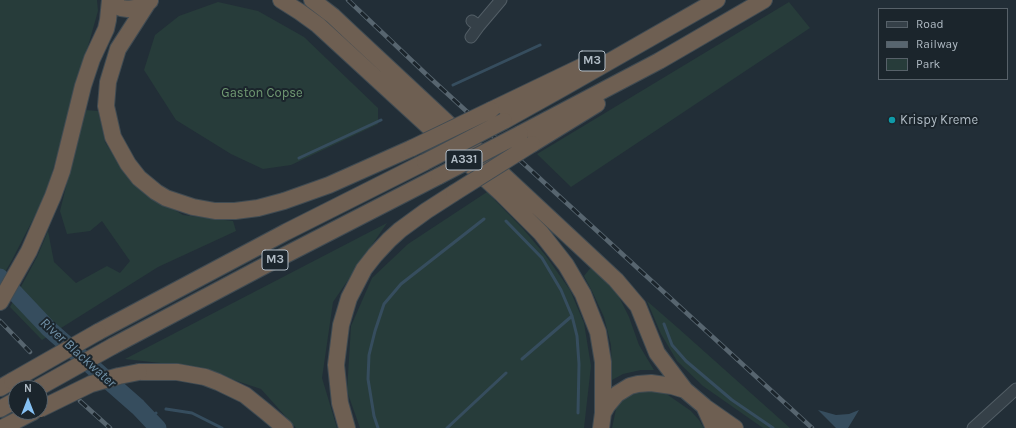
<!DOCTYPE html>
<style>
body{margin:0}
#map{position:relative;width:1016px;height:428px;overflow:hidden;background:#222e37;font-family:Karla,sans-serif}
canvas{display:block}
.legend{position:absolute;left:878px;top:8px;width:130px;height:72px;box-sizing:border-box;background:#1b252c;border:1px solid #576169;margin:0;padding:5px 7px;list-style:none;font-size:12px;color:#b0bbc4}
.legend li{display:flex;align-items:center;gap:8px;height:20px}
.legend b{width:20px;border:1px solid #576169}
.north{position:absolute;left:8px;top:380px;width:40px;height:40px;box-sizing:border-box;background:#1b252c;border:1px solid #576169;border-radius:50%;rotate:0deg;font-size:11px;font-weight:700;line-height:16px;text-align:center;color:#b0bbc4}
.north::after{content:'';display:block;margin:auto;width:14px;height:18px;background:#86c1f3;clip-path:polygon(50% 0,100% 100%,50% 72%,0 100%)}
</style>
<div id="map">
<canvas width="1016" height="428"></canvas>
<ul class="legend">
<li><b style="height:5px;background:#354048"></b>Road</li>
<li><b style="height:5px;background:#57656f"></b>Railway</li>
<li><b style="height:11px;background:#273c3a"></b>Park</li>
</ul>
<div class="north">N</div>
</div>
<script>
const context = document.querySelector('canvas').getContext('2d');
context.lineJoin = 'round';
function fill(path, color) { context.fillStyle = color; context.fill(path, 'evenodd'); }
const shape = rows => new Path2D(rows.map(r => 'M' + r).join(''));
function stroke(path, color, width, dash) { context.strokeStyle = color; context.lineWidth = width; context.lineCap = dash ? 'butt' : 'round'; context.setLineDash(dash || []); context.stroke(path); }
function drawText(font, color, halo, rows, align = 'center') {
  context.font = font + ' Karla,sans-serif'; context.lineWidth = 4; context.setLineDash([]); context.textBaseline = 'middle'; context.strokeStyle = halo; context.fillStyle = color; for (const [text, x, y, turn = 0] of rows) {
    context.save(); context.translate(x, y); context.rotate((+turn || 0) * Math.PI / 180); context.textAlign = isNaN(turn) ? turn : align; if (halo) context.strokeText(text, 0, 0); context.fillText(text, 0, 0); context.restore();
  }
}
fill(shape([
 [0,0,97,0,98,11,46,194,12,260,0,281],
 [218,2,258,11,304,37,378,108,378,124,291,165,263,169,231,154,176,120,144,70,155,35,179,16],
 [789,2,810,28,571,187,537,154],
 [85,110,98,111,105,142,122,169,138,187,183,215,233,221,236,231,158,267,42,340,10,307,37,257,48,231,54,262,76,283,107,266,120,273,130,261,102,221,90,231,67,234,60,211],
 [487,192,524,230,546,256,570,290,584,323,591,366,584,428,360,428,347,391,351,326,372,278,408,244],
 [387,223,333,302,322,378,337,428,296,428,261,389,195,367,125,359],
 [592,266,616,291,629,317,639,345,654,370,641,370,623,374,612,380,611,345,604,317,592,291,584,276],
 [647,301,678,328,790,428,763,428,703,386,677,361,661,334],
 [653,391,662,392,668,395,691,411,699,420,704,428,612,428,616,409,618,405,624,398,637,392]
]), '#273c3a');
fill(shape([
 [818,410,836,415,849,414,859,410,848,428,836,428]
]), '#364d5e');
stroke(shape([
 [453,85,540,45],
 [299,158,381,120],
 [506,221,542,258,561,290,572,316,577,336,579,364,578,413],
 [664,324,672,345,686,361,732,400,773,428],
 [522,359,572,316],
 [166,409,192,413,222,428],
 [148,418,156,413],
 [378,428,374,416,368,379,369,355,375,331,384,304,401,284,484,219],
 [447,428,506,373]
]), '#364d5e', 3);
stroke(shape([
 [0,277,48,328,138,407,158,428]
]), '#364d5e', 17);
const minor = shape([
 [472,21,479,26,501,0],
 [471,37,479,26],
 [973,428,1016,389]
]);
const highway = shape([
 [111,0,121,8,128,9,141,7,150,1],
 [281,0,300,12,318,25,501,193,541,233,566,265,583,294,598,332,603,362,603,413],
 [312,0,333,16,351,33,616,280,638,306,657,353,685,390],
 [147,4,118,49,108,82,106,106,113,137,128,164,139,178,156,192,166,198,193,207,215,211,235,211,258,208,284,201,329,185,412,148],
 [491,110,591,62],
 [504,121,563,88,717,0],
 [520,134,659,61,764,0],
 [532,144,597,104],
 [0,302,29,251,53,196,62,171,83,86,92,59,106,29,108,20,110,0],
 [98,332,286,232,425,162],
 [113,346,264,266,439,176],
 [139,372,177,372,205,377,218,382,245,395,266,412,285,428],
 [0,388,12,381],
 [705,407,735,428],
 [0,409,16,400],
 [2,428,33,412],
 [347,428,340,403,336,365,341,325,349,298,364,269,375,255,389,240,400,230,426,211,454,193],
 [601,428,603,413,607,406,617,394,630,386,638,384,651,383,672,386,685,390,704,406,714,428]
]);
stroke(minor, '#535e66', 13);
stroke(highway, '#404b52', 18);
stroke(minor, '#354048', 11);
stroke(highway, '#6e5f52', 16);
const rail = shape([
 [348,0,428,76,812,428],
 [0,321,30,352],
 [80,401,110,428]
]);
stroke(rail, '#57656f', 4.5);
stroke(rail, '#1b252c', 3, [9]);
const highwayBridge = shape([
 [412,148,491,110],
 [425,162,504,121],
 [439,176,520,134],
 [454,193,532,144],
 [12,381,98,332],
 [38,388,113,346],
 [40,409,91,384,119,376,139,372]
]);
stroke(highwayBridge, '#404b52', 18, []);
stroke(highwayBridge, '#6e5f52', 16);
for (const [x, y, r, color] of [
 [892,120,4,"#0f9aa8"]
]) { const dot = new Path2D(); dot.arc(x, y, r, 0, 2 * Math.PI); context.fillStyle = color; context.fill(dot); stroke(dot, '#1b252c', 1.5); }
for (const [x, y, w] of [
 [592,61,26],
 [464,160,36],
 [275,260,26]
]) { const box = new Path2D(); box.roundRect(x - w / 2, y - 10, w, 20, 3); context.fillStyle = '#1b252c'; context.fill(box); stroke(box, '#b0bbc4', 1); }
drawText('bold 12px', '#b0bbc4', null, [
 ["M3",592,61],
 ["A331",464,160],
 ["M3",275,260]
]);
drawText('13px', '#709972', '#1b252c', [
 ["Gaston Copse",262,93]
]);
drawText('13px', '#b0bbc4', '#1b252c', [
 ["Krispy Kreme",900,120]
], 'left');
drawText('italic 14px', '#7191a7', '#1b252c', [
 ["River Blackwater",78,353,42]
]);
</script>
